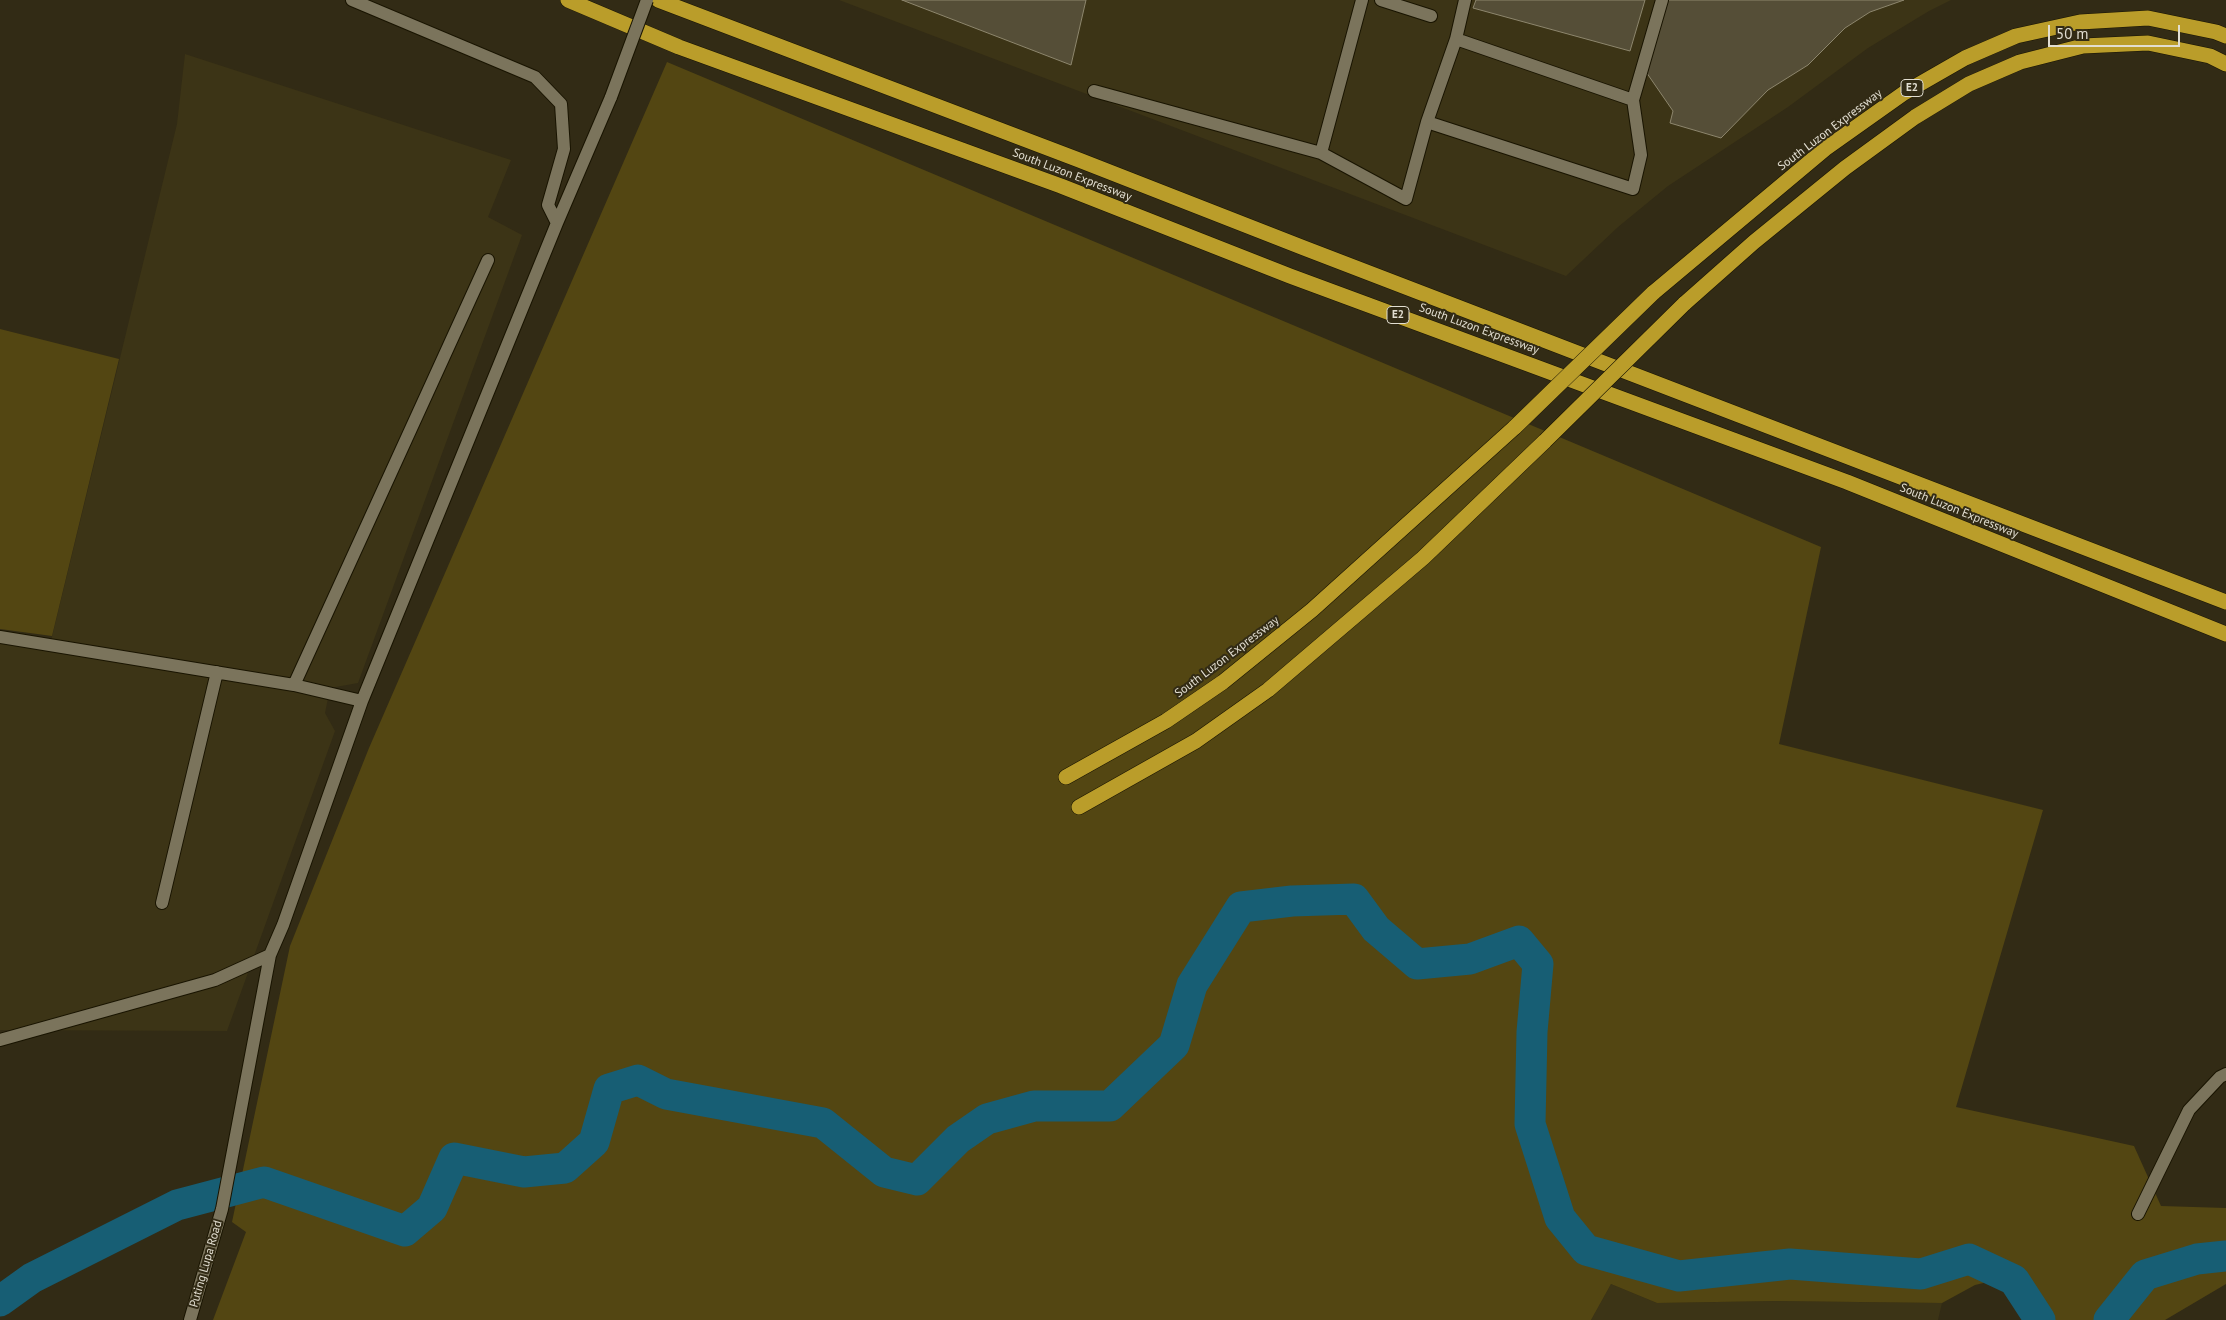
<!DOCTYPE html>
<style>
body{margin:0}
#map{position:relative;width:2226px;height:1320px;overflow:hidden;background:#322b15;font-family:"PT Sans",sans-serif}
canvas{display:block}
.scale{position:absolute;left:2048px;top:25px;width:132px;height:22px;box-sizing:border-box;border:2px solid #e2ded1;border-top:0;padding-left:6px;font-size:15px;line-height:18px;white-space:nowrap;color:#e2ded1;-webkit-text-stroke:4px #322b15;paint-order:stroke}
</style>
<div id="map">
<canvas width="2226" height="1320"></canvas>
<div class="scale">50 m</div>
</div>
<script>
const context = document.querySelector('canvas').getContext('2d');
context.lineJoin = 'round';
function fill(path, color) { context.fillStyle = color; context.fill(path, 'evenodd'); }
const shape = rows => new Path2D(rows.map(r => 'M' + r).join(''));
function stroke(path, color, width, dash) { context.strokeStyle = color; context.lineWidth = width; context.lineCap = dash ? 'butt' : 'round'; context.setLineDash(dash || []); context.stroke(path); }
function drawText(font, color, halo, rows, align = 'center') {
  context.font = font + ' "PT Sans",sans-serif'; context.lineWidth = 4; context.setLineDash([]); context.textBaseline = 'middle'; context.strokeStyle = halo; context.fillStyle = color; for (const [text, x, y, turn = 0] of rows) {
    context.save(); context.translate(x, y); context.rotate((+turn || 0) * Math.PI / 180); context.textAlign = isNaN(turn) ? turn : align; if (halo) context.strokeText(text, 0, 0); context.fillText(text, 0, 0); context.restore();
  }
}
fill(shape([
 [839,0,1951,0,1929,11,1868,48,1788,107,1668,186,1618,227,1566,276],
 [185,54,511,160,488,217,522,235,358,683,330,688,325,713,335,731,227,1031,0,1030,0,632,51,641,177,124],
 [1611,1284,1657,1303,1775,1301,1942,1303,1938,1320,1591,1320]
]), '#3c3416');
fill(shape([
 [667,62,1821,547,1779,744,2043,810,1956,1107,2134,1146,2161,1206,2226,1208,2226,1284,2165,1320,2025,1320,2000,1279,1975,1285,1942,1303,1775,1301,1657,1303,1611,1284,1591,1320,213,1320,246,1232,232,1222,290,946,369,748],
 [0,329,119,359,52,636,0,629]
]), '#534612');
stroke(shape([
 [0,1301,32,1278,177,1205,264,1182,405,1231,432,1208,454,1158,524,1172,565,1168,594,1142,609,1089,638,1080,666,1094,823,1123,884,1172,917,1180,958,1139,987,1119,1034,1106,1110,1106,1174,1045,1192,985,1241,907,1292,901,1354,899,1376,929,1417,964,1470,959,1519,941,1538,964,1532,1032,1530,1124,1560,1218,1586,1250,1679,1276,1790,1264,1921,1274,1969,1259,2014,1280,2040,1320],
 [2109,1320,2145,1275,2197,1259,2226,1256]
]), '#175e74', 31);
const building = shape([
 [902,0,1086,0,1071,65,902,0],
 [1476,0,1645,0,1630,51,1473,8,1476,0],
 [1665,0,1904,0,1870,12,1845,28,1808,65,1768,90,1721,138,1670,123,1673,111,1644,69,1665,0]
]);
fill(building, '#554e37');
stroke(building, '#8d866d', 1);
const minor = shape([
 [352,0,535,77,561,104,564,149,548,205,557,223],
 [1381,0,1431,16],
 [1094,91,1321,153,1406,199,1427,122,1456,39,1465,0],
 [1633,100,1662,0],
 [1427,122,1633,189,1641,155,1633,100,1456,39],
 [1321,153,1362,0],
 [0,637,294,685,362,701],
 [294,685,488,260],
 [162,903,217,672],
 [0,1040,215,980,270,955],
 [2138,1214,2189,1110,2220,1077,2226,1074],
 [190,1320,222,1209,270,955,283,925,362,701,557,223,611,97]
]);
const highway = shape([
 [568,0,679,47,1061,186,1290,276,1847,482,2226,634],
 [658,0,1079,160,1304,248,2226,602],
 [1653,293,1825,149,1904,93,1965,58,2016,36,2080,22,2148,18,2216,32,2226,36],
 [1684,304,1754,242,1845,168,1915,117,1969,84,2020,62,2083,46,2148,43,2210,56,2226,64],
 [1066,777,1166,721,1223,682,1312,610,1515,427],
 [1079,807,1196,741,1268,690,1423,558,1545,441]
]);
stroke(minor, '#191401', 14);
stroke(highway, '#191401', 16);
stroke(minor, '#7b745c', 12);
stroke(highway, '#ba9d2a', 15);
const minorBridge = shape([
 [611,97,647,0]
]);
const highwayBridge = shape([
 [1515,427,1653,293],
 [1545,441,1684,304]
]);
stroke(minorBridge, '#191401', 14, []);
stroke(highwayBridge, '#191401', 16, []);
stroke(minorBridge, '#7b745c', 12);
stroke(highwayBridge, '#ba9d2a', 15);
for (const [x, y, w] of [
 [1912,88,22],
 [1398,315,22]
]) { const box = new Path2D(); box.roundRect(x - w / 2, y - 8.5, w, 17, 4); context.fillStyle = '#322b15'; context.fill(box); stroke(box, '#e2ded1', 1); }
drawText('bold 11px', '#e2ded1', null, [
 ["E2",1912,88],
 ["E2",1398,315]
]);
drawText('12px', '#e2ded1', '#322b15', [
 ["South Luzon Expressway",1830,130,-37],
 ["South Luzon Expressway",1072,175,21],
 ["South Luzon Expressway",1479,329,20],
 ["South Luzon Expressway",1959,511,22],
 ["South Luzon Expressway",1227,657,-37],
 ["Puting Lupa Road",206,1264,-74]
]);
</script>
